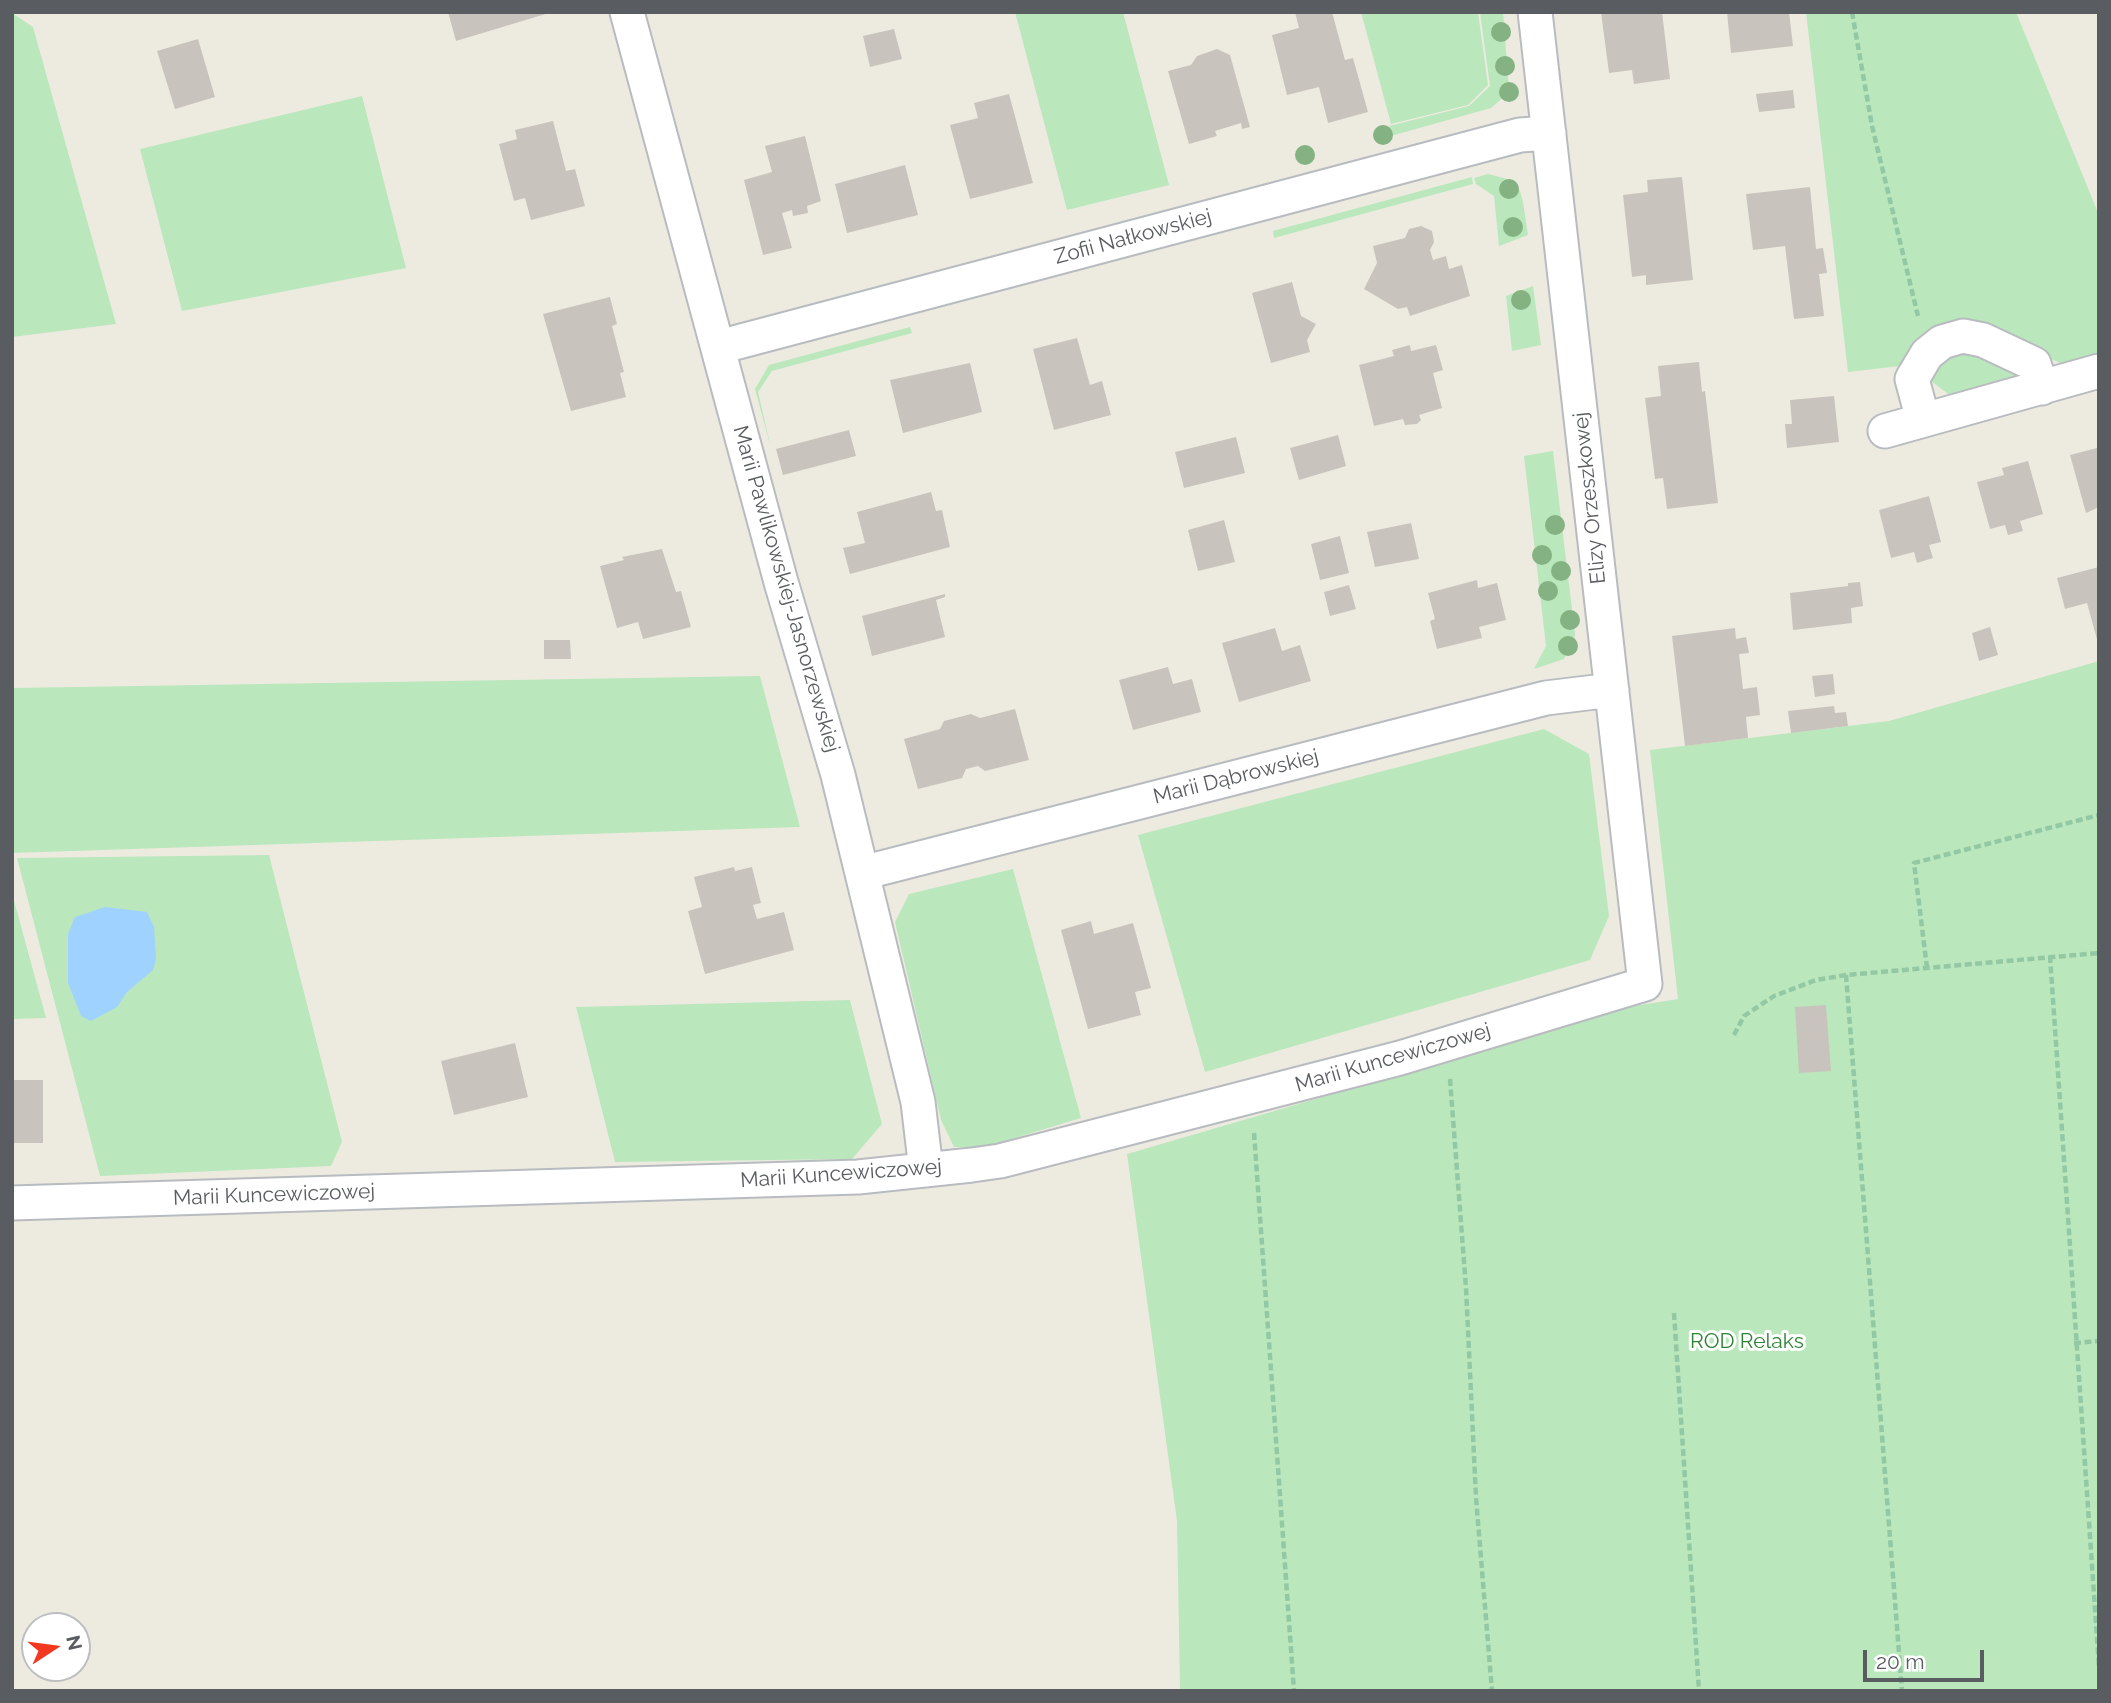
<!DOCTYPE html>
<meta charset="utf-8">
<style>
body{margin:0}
#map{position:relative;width:2111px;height:1703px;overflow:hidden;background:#edebe0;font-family:Raleway,sans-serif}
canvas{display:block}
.frame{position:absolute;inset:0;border:14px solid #595d62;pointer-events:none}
.north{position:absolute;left:21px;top:1612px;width:70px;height:70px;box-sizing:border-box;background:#fff;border:2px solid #bdbec0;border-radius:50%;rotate:77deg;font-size:19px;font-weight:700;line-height:28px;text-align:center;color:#595d62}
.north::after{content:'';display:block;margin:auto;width:24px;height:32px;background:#f33820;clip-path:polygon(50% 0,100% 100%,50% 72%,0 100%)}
.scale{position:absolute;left:1863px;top:1650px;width:121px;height:32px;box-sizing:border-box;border:4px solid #595d62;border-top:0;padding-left:9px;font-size:21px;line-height:24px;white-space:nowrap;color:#595d62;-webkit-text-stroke:5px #fff;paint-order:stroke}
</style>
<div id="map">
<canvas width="2111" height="1703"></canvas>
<div class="frame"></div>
<div class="north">N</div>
<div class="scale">20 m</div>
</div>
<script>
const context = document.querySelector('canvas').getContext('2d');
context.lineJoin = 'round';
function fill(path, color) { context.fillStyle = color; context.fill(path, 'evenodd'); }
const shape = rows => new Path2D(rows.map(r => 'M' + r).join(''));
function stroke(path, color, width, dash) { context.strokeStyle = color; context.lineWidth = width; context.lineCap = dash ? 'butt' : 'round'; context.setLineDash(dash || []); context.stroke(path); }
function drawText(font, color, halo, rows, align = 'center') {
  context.font = font + ' Raleway,sans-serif'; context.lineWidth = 6; context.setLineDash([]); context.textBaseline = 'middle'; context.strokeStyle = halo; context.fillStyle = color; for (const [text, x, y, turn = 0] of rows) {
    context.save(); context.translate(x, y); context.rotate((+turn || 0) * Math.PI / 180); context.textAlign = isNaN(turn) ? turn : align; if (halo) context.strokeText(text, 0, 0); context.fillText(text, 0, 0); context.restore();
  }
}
fill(shape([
 [1015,12,1123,12,1169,185,1067,210],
 [1361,12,1478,12,1488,85,1468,105,1391,124],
 [1480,12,1503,12,1509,89,1513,90,1510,95,1507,94,1491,108,1380,139,1377,133,1389,129,1389,126,1469,106,1490,86],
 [1806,12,2016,12,2099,215,2099,353,2062,364,2019,344,1921,340,1900,366,1848,372],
 [12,13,33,27,116,324,12,337],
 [362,96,406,268,182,311,140,149],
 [1488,174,1511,180,1520,191,1523,202,1528,235,1499,246,1494,196,1476,184,1474,178],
 [1472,177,1473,184,1274,238,1273,231],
 [1533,286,1541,345,1512,351,1506,296],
 [910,327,912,333,772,371,758,392,771,448,755,389,769,365],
 [1971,351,2026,374,1951,396,1928,379,1934,359],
 [1553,451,1575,634,1574,642,1564,659,1534,669,1546,646,1524,456],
 [2099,661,2099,1691,1180,1691,1177,1521,1127,1154,1634,1006,1678,999,1650,750,1889,721],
 [760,676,800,827,12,853,12,688],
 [1544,729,1589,754,1609,916,1590,960,1205,1072,1138,835],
 [269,855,342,1142,331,1166,100,1176,17,858],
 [1013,869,1081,1118,985,1147,954,1147,941,1120,895,922,909,894],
 [12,893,46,1018,12,1019],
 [850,1000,882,1124,852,1159,615,1162,576,1007]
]), '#bbe7bc');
fill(shape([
 [105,907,147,912,154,927,156,959,153,970,127,992,117,1007,91,1021,81,1016,68,983,68,934,75,917]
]), '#9fd2ff');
fill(shape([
 [448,12,549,12,549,13,456,41],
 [1295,12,1332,12,1345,60,1353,58,1368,112,1328,123,1319,87,1287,95,1272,35,1299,28],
 [1601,12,1662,12,1670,79,1634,84,1632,70,1609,73],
 [1727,12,1789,12,1793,46,1731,53],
 [894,29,902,59,870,67,863,36],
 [198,39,215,97,175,109,157,51],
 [1217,49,1230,55,1250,127,1242,129,1241,123,1215,131,1217,136,1189,144,1168,71,1191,65,1197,56],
 [1793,90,1795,108,1759,112,1756,94],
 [1009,94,1033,183,970,199,950,125,978,118,974,103],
 [553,121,566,171,575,169,585,206,531,220,525,198,514,201,499,144,517,139,515,130],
 [805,136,821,201,807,206,808,213,793,216,792,210,782,213,792,248,763,255,744,180,772,172,765,146],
 [905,165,918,215,847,233,835,184],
 [1682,177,1693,280,1646,285,1646,275,1632,277,1623,195,1648,192,1647,180],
 [1810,187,1816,249,1823,248,1827,273,1819,274,1824,316,1794,319,1785,246,1753,250,1746,194],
 [1421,226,1432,231,1434,242,1430,250,1433,260,1446,256,1449,269,1462,265,1470,296,1410,316,1407,307,1398,309,1364,289,1377,263,1373,246,1405,238,1409,229],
 [1292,282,1301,316,1316,324,1307,340,1310,352,1271,363,1252,293],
 [610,297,617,324,612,326,624,372,620,373,626,397,571,411,543,314],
 [1077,338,1090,385,1102,381,1111,415,1054,430,1033,349],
 [1410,345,1411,351,1436,345,1443,370,1433,373,1442,408,1419,415,1421,420,1417,424,1405,425,1403,419,1374,426,1359,365,1394,356,1392,350],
 [1699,362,1702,392,1705,391,1718,503,1667,509,1663,478,1655,479,1645,398,1661,396,1658,366],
 [970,363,982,412,903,433,890,380],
 [1834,396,1839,442,1787,448,1785,424,1792,424,1790,400],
 [849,430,856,456,783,475,776,449],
 [1338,435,1346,466,1299,480,1290,448],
 [1236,437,1245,473,1184,488,1175,452],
 [2097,448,2099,507,2086,513,2070,455],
 [2028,461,2043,514,2020,521,2023,531,2008,535,2005,525,1990,529,1977,482,2004,475,2002,468],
 [931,492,936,511,942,510,950,547,850,574,843,548,865,543,857,512],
 [1929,496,1941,542,1929,545,1933,558,1917,563,1914,552,1891,558,1879,510],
 [1224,520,1235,562,1198,571,1188,530],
 [1411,523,1419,559,1375,567,1367,532],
 [1340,536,1349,573,1320,580,1311,544],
 [662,549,676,592,681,591,691,627,643,639,638,622,617,628,600,566,624,560,622,557],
 [2099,567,2099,643,2098,643,2087,603,2065,609,2057,578],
 [1477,580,1478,588,1497,583,1506,620,1479,627,1482,638,1437,649,1430,621,1435,619,1428,593],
 [1860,582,1863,606,1851,608,1852,623,1793,630,1790,593,1848,586,1848,583],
 [1349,585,1356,609,1330,616,1324,592],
 [945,594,945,597,936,600,945,637,872,656,862,616],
 [1990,627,1998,655,1979,661,1972,633],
 [1275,628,1282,651,1300,645,1311,681,1239,702,1222,643],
 [1735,628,1736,639,1746,637,1749,653,1739,654,1743,689,1757,687,1760,715,1746,717,1748,738,1685,746,1672,636],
 [544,640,570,640,571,659,544,659],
 [1168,667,1173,684,1192,679,1201,712,1133,730,1119,680],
 [1833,674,1835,694,1815,697,1812,676],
 [1834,706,1835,713,1846,712,1848,726,1791,733,1788,711],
 [1015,709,1029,760,985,771,978,766,966,769,962,778,918,789,904,739,940,729,944,721,971,714,980,718],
 [734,867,735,871,752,867,761,903,753,905,757,919,784,912,794,950,705,974,688,911,702,907,694,877],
 [1091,921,1094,934,1133,923,1151,988,1135,992,1141,1015,1088,1029,1061,930],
 [1826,1005,1831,1071,1799,1073,1795,1007],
 [515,1043,528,1097,454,1115,441,1061],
 [12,1080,43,1080,43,1143,12,1143]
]), '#c8c4bd');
const street = shape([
 [627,12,781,582,838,775,918,1102,926,1170],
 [719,347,1520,135,1549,133],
 [1923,420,1912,379,1927,354,1942,342,1963,336,1983,340,2034,364,2042,388],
 [1885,431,2099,371],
 [862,873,1546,698,1612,690],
 [12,1203,858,1177,972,1165,1000,1161,1400,1058,1645,984,1535,12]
]);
stroke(street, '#b8bbc0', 37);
stroke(shape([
 [1852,12,1872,126,1918,316],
 [2050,956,2099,1667],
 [1927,968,1914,863,2099,815],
 [1846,975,1902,1691],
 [1734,1035,1744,1016,1774,996,1816,980,1846,975,2099,953],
 [1450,1079,1466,1288,1476,1498,1492,1691],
 [1254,1133,1294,1691],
 [1674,1313,1699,1691],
 [2074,1343,2099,1341]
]), '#93c8a4', 4.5, [7, 3.5]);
stroke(street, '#fff', 33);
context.fillStyle = '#84b282';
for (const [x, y] of [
 [1501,32],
 [1505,66],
 [1509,92],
 [1383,135],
 [1305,155],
 [1509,189],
 [1513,227],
 [1521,300],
 [1555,525],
 [1542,555],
 [1561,571],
 [1548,591],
 [1570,620],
 [1568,646]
]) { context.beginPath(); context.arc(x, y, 10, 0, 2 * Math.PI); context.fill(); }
drawText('21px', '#595d62', '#fff', [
 ["Zofii Nałkowskiej",1133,237,-15],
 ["Elizy Orzeszkowej",1590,498,-96],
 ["Marii Pawlikowskiej-Jasnorzewskiej",786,589,74],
 ["Marii Dąbrowskiej",1236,777,-14],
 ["Marii Kuncewiczowej",1393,1058,-16],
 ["Marii Kuncewiczowej",841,1174,-4],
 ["Marii Kuncewiczowej",274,1195,-2]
]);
drawText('21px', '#2e8436', '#fff', [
 ["ROD Relaks",1747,1342]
]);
</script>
